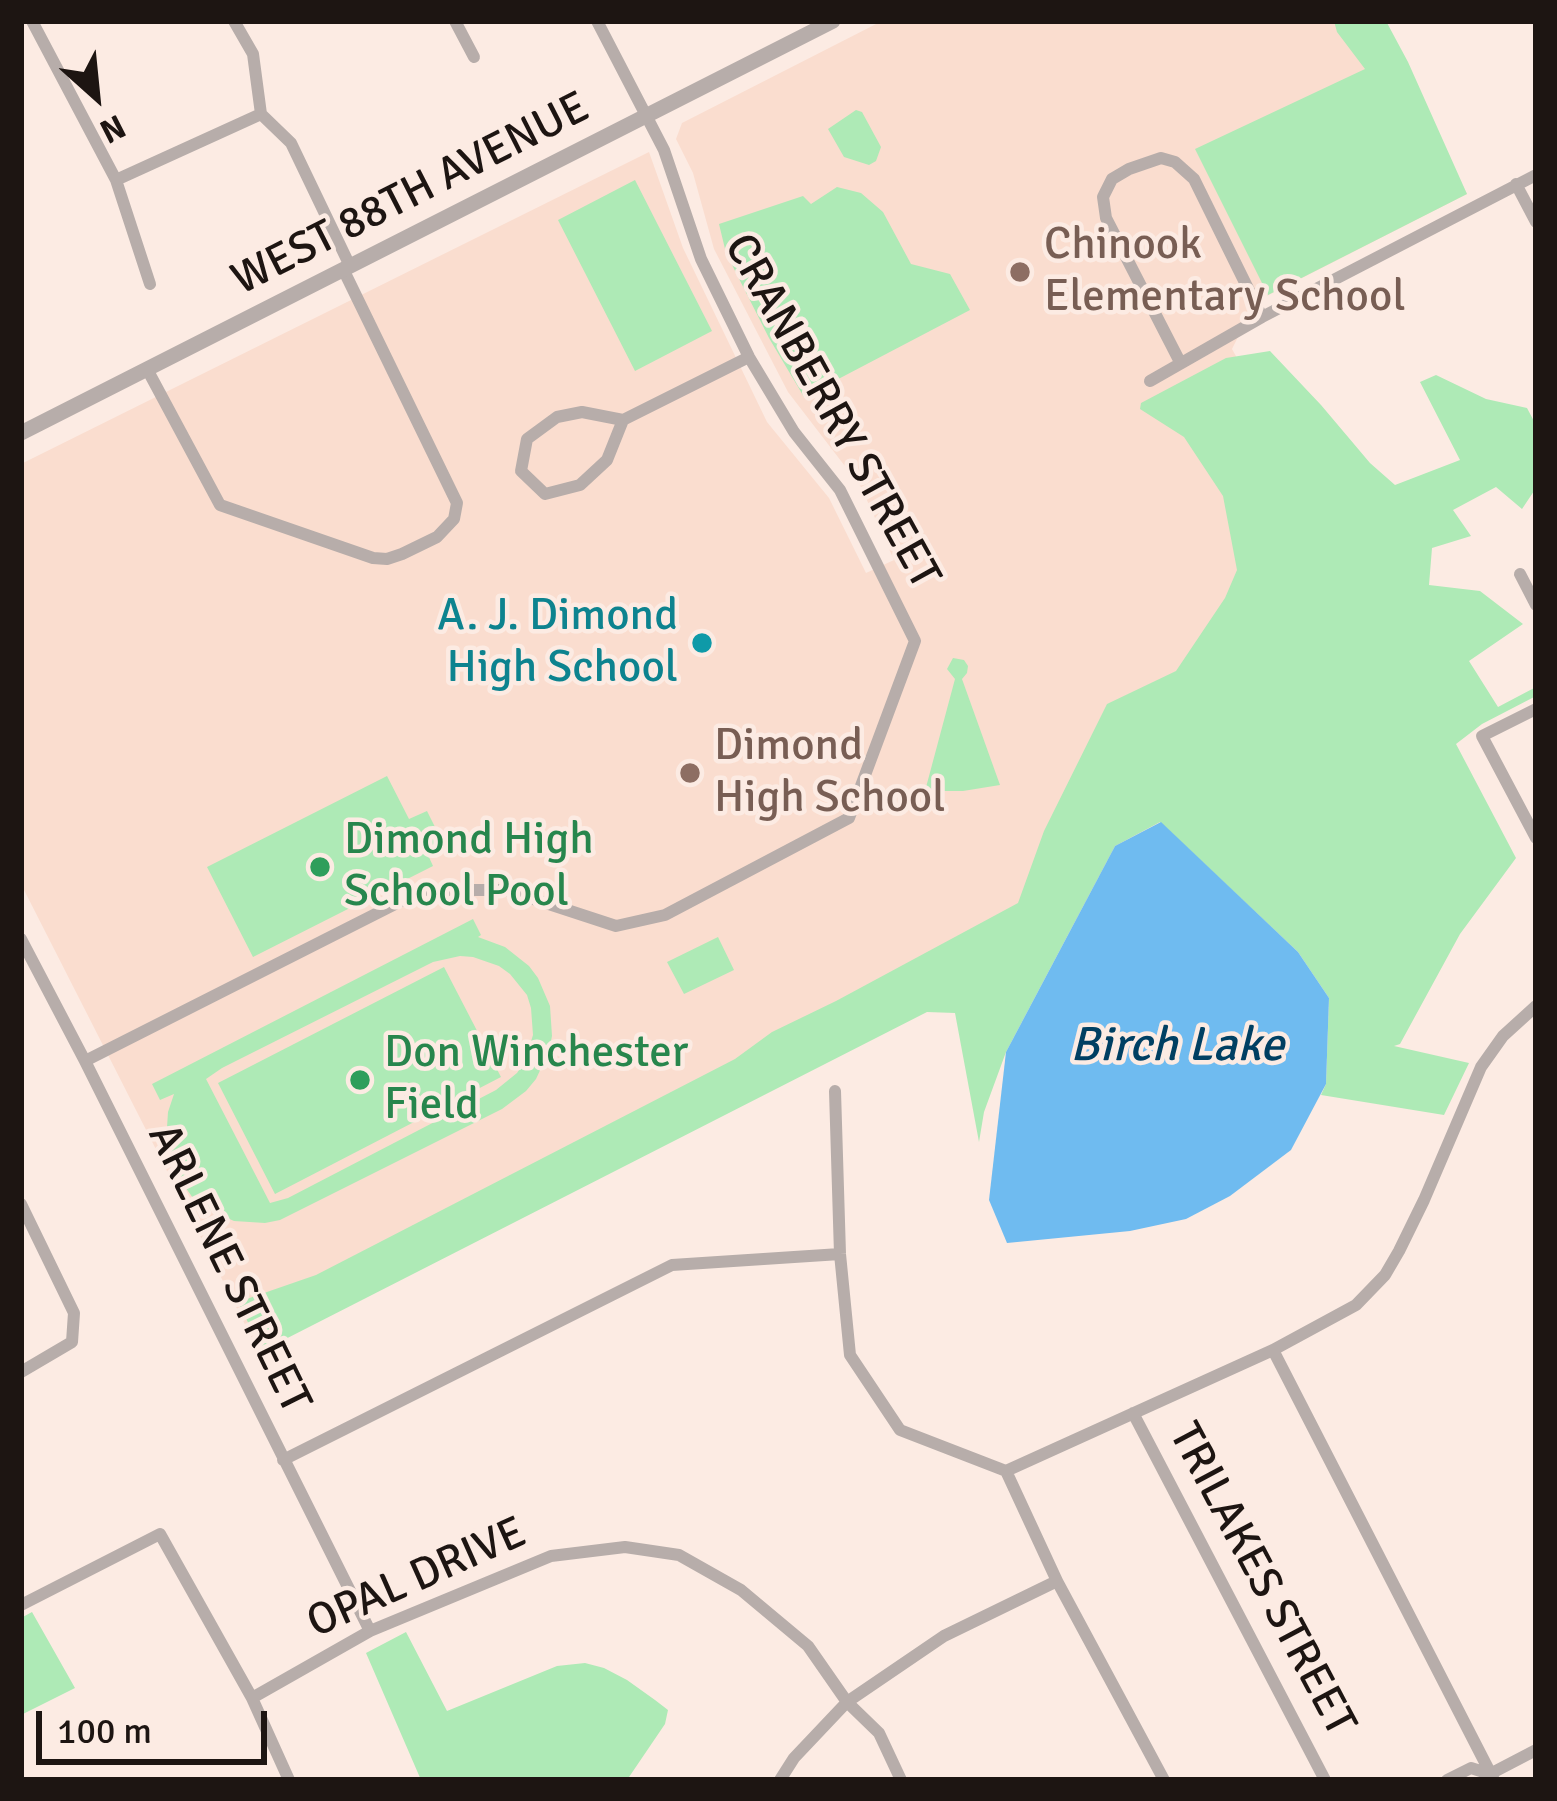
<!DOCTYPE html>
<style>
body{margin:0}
#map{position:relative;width:1557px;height:1801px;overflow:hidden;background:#fcebe3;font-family:Signika,sans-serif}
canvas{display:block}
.frame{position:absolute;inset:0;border:24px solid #1d1512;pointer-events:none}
.north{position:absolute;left:36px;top:36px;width:120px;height:120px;-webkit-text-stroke:9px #fcebe3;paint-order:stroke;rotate:153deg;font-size:33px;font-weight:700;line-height:48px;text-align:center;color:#1d1512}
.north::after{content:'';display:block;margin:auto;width:42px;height:54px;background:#1d1512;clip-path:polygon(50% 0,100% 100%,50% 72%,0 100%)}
.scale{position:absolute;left:36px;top:1711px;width:231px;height:54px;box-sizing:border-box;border:6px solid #1d1512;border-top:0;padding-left:15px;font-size:36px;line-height:42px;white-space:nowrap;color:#1d1512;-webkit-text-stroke:9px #fcebe3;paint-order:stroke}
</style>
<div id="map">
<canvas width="1557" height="1801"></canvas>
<div class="frame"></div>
<div class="north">N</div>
<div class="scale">100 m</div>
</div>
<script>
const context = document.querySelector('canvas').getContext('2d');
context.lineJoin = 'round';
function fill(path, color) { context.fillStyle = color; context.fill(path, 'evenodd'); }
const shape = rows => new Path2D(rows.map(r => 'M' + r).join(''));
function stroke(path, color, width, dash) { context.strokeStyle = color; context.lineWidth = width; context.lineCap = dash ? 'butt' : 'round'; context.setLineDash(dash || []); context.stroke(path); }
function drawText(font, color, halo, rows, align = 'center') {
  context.font = font + ' Signika,sans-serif'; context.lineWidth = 9; context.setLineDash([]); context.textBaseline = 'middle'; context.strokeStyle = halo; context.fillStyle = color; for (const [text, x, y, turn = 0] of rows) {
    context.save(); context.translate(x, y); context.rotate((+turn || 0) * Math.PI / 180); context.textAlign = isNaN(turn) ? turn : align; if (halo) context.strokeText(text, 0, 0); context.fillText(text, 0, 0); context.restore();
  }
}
fill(shape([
 [882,21,1379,21,1467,194,1257,301,1262,317,1241,331,1232,349,1441,725,1160,822,1115,846,1071,929,257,1348,21,884,21,464,649,152,683,248,767,422,829,498,866,573,894,560,861,487,788,392,714,249,693,173,676,139,682,123]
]), '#faddcf');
fill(shape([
 [1334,21,1386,21,1408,62,1467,194,1268,295,1195,149,1365,69,1337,32],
 [856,110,862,112,881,147,876,161,869,165,844,157,828,129],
 [635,180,712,331,635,371,558,220],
 [837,187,861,193,883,212,911,264,950,274,970,310,804,397,769,338,726,253,719,224,803,196,811,204],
 [1270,351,1321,405,1370,463,1395,485,1460,460,1420,382,1436,375,1486,399,1527,408,1536,425,1536,488,1522,509,1496,487,1453,510,1471,536,1432,548,1429,585,1480,591,1523,624,1469,661,1498,707,1536,687,1536,696,1482,724,1456,744,1516,858,1460,934,1400,1044,1394,1046,1469,1063,1444,1115,1321,1095,1326,1084,1329,998,1298,952,1160,822,1115,846,1006,1052,984,1112,979,1142,955,1013,927,1012,262,1351,238,1302,316,1275,735,1059,772,1032,836,1001,1018,903,1044,831,1107,704,1176,671,1225,598,1237,570,1223,496,1184,437,1140,409,1141,403,1226,358],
 [953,658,964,660,968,666,967,673,962,679,1000,785,963,791,925,791,955,679,947,669],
 [387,776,409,819,427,811,445,847,428,855,433,866,253,957,207,867],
 [473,919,481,935,478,937,505,947,529,966,538,978,550,1006,552,1036,549,1051,536,1079,526,1091,502,1109,280,1220,265,1223,234,1221,205,1208,193,1198,175,1173,166,1143,168,1112,174,1094,160,1100,152,1084],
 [460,956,473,957,499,966,510,974,527,995,531,1008,533,1035,525,1061,517,1073,496,1090,288,1198,270,1203,206,1079,222,1068,433,962],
 [718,937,734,970,684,994,667,962],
 [444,967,501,1077,275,1194,218,1083],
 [32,1612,75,1688,21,1715,21,1618],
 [406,1632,447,1711,557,1666,585,1663,604,1668,627,1680,655,1700,668,1710,665,1724,627,1780,421,1780,366,1653]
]), '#aeeab6');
fill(shape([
 [1161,822,1298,952,1329,998,1326,1084,1291,1150,1230,1196,1186,1219,1130,1231,1007,1243,989,1200,1006,1052,1115,846]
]), '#6fbbf0');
stroke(shape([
 [32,21,116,180,150,284],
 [234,21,253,54,261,114],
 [455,21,474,57],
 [261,114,291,143,350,266],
 [116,180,261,114],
 [1516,184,1536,222],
 [1180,362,1106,218,1103,197,1112,179,1129,169,1161,158,1175,162,1194,179,1262,317],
 [147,369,220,505,373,558,387,559,402,554,437,537,454,519,457,503,343,269],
 [1150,381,1262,317,1536,175],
 [623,420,582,412,557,417,527,439,521,471,545,494,580,485,607,460,623,420,749,357],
 [1520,574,1536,605],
 [1536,709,1482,736,1536,838],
 [21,939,85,1061,370,1631],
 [85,1061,423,890,506,890,616,926,665,915,849,818,915,641,840,490,794,432,749,357,701,259,664,150,597,21],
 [835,1091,840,1254,850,1355,900,1430,1006,1471,1057,1581,1164,1780],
 [21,1204,74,1313,72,1342,21,1372],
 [1273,1350,1494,1780],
 [1133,1413,1325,1780],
 [283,1460,672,1265,840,1254],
 [1006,1471,1273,1350,1356,1305,1385,1275,1399,1251,1424,1200,1481,1067,1503,1036,1536,1006],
 [21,1605,160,1534,252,1698,289,1780],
 [252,1698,370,1631,551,1556,625,1547,679,1555,741,1590,808,1646,847,1702,879,1733,901,1780],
 [780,1780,794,1758,847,1702,944,1636,1057,1581],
 [1447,1780,1471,1768,1490,1774,1536,1750]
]), '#b7adaa', 12);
stroke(shape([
 [21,433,833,21]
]), '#b7adaa', 15);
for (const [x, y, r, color] of [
 [1020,272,12,"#8d6e63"],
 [702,643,12,"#0f9aa8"],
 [690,773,12,"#8d6e63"],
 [320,867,12,"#2e9e5b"],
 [360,1080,12,"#2e9e5b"]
]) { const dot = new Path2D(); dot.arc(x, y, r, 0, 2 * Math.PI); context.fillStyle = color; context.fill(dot); stroke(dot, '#fcebe3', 4.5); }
drawText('45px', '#1d1512', '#fcebe3', [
 ["WEST 88TH AVENUE",411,195,-27],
 ["CRANBERRY STREET",831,412,61],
 ["ARLENE STREET",228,1269,64],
 ["OPAL DRIVE",417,1579,-24],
 ["TRILAKES STREET",1261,1580,62]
]);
drawText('45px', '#785e54', '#fcebe3', [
 ["Chinook",1044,246],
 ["Elementary School",1044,298],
 ["Dimond",714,747],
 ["High School",714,799]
], 'left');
drawText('45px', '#0d838f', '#fcebe3', [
 ["A. J. Dimond",678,617],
 ["High School",678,669]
], 'right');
drawText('45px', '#27864d', '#fcebe3', [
 ["Dimond High",344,841],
 ["School Pool",344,893],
 ["Don Winchester",384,1054],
 ["Field",384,1106]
], 'left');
drawText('italic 48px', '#003f62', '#fcebe3', [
 ["Birch Lake",1177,1047]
]);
</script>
